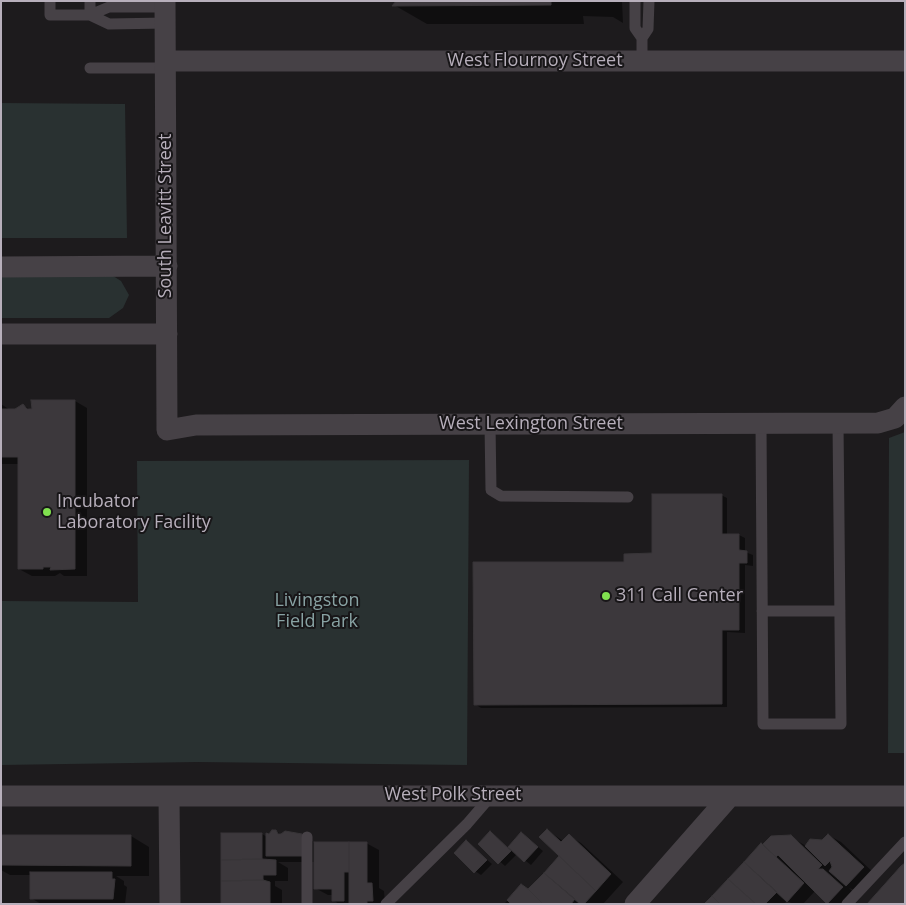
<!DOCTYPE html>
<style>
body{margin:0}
#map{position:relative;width:906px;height:905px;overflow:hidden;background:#1d1b1d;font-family:"Open Sans",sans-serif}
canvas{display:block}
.frame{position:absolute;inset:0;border:2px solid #b7afbb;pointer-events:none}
</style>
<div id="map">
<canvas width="906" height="905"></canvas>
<div class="frame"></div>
</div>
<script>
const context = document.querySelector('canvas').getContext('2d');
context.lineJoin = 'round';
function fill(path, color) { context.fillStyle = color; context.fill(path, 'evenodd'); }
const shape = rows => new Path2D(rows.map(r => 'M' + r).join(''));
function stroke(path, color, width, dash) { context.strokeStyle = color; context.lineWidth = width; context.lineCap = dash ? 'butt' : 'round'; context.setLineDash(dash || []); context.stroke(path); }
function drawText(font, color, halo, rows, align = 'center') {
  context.font = font + ' "Open Sans",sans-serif'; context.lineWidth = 4; context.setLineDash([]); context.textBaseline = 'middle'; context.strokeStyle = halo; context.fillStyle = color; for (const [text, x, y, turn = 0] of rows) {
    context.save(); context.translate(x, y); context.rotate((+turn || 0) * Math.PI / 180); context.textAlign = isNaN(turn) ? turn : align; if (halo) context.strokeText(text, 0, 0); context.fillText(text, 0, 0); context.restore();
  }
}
fill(shape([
 [1,103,125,104,127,238,1,238],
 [110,274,121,281,129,295,123,308,109,318,1,318,1,275],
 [905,432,905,753,888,753,889,438],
 [469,460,467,765,197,762,1,765,1,601,138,602,137,461]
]), '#293131');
fill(shape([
 [398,1,622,1,623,23,613,17,583,16,584,24,427,24,394,5],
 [75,401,87,408,87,576,64,576,60,573,55,576,32,576,19,569,19,464,1,464,1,404,10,410,16,410,23,405,33,411],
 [721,495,727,498,727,535,739,535,745,538,745,552,753,555,753,566,745,565,745,633,727,632,727,707,481,708,475,704,625,563,653,555],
 [547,830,563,841,569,836,581,843,623,882,603,904,504,904,522,886,529,890,561,856],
 [276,831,282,835,302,835,314,842,366,843,379,850,379,888,384,891,385,904,339,904,333,900,333,895,328,895,315,888,315,862,278,862,288,868,288,881,275,881,275,886,282,890,282,904,222,904,222,834,262,834,267,837,267,834],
 [491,833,508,848,522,834,543,851,531,865,517,854,505,866,480,844],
 [828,835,841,842,876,875,859,892,849,888,860,898,855,904,828,904,815,891,803,904,793,904,787,901,784,904,706,904,772,837,791,837,806,846,823,841],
 [1,836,131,836,149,847,149,876,116,876,124,881,124,885,127,887,125,904,41,904,31,898,31,875,10,875,1,870],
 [466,842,492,864,481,875,475,871]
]), '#0007');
const building = shape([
 [396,1,551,1,551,5,392,6,396,1],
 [31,400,75,400,75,569,50,570,51,567,43,567,43,569,18,569,18,457,1,457,1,409,15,409,23,404,27,409,32,409,31,400],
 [652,494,722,494,722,534,739,534,739,550,747,551,747,563,739,563,739,630,722,630,722,704,474,705,473,562,624,562,624,554,652,553,652,494],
 [547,829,561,842,569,834,611,874,596,891,539,837,547,829],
 [272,830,276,830,278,834,281,834,285,831,302,834,302,856,266,856,266,833,269,834,272,830],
 [490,831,511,851,498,864,478,844,490,831],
 [521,832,538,847,524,862,508,847,521,832],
 [221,833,262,833,262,859,221,860,221,833],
 [828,834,864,867,846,886,829,871,832,867,830,861,825,866,805,846,810,839,822,840,828,834],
 [1,835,131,835,131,866,1,865,1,835],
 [791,835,822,865,818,869,823,869,843,887,827,904,778,855,776,857,763,844,771,836,791,835],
 [466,840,487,860,474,873,454,853,466,840],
 [314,842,349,842,349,872,344,872,344,901,332,901,332,889,314,889,314,842],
 [349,842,367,842,367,883,372,883,373,901,367,901,367,904,349,904,349,842],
 [761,843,804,883,787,902,744,862,761,843],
 [559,856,596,891,584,904,580,904,544,873,559,856],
 [262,859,276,860,276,875,263,875,263,880,221,881,221,860,262,859],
 [744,862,777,892,765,904,756,904,728,879,744,862],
 [905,863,905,904,867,904,901,866,905,863],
 [30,872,112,872,112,879,115,879,113,899,30,899,30,872],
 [544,873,575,899,571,904,543,904,528,889,544,873],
 [728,879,756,904,720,904,712,896,728,879],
 [263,880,270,882,270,903,221,904,221,881,263,880],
 [521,884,528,889,543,904,511,904,507,900,521,884],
 [712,896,720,904,704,904,712,896]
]);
fill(building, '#3c383c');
stroke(building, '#383538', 1);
stroke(shape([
 [50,1,50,15,90,15,109,7,165,7],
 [90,1,90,15],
 [635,1,635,28,642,38],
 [90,15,109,24,166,23],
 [642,61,642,38,648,29,649,1],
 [90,68,166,68],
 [490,424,491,490,501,496,628,497],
 [761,424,763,724,841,724,838,423],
 [762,611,840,611],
 [307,904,307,837],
 [386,904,467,824,492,795],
 [847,904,905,842]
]), '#464146', 11);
stroke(shape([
 [165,1,167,430,196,425,878,423,895,418,905,407],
 [166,61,905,61],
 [1,267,167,266],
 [1,334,167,334],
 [1,796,905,796],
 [169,796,170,904],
 [635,904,730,796]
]), '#464146', 21);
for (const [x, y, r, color] of [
 [47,512,5,"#80e04f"],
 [606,596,5,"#80e04f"]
]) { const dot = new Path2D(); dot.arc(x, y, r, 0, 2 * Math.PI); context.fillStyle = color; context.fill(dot); stroke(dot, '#181618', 2); }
drawText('18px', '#b7afbb', '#181618', [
 ["West Flournoy Street",535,61],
 ["South Leavitt Street",166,216,-90],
 ["West Lexington Street",531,424],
 ["West Polk Street",453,795]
]);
drawText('18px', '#b7afbb', '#181618', [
 ["Incubator",57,502],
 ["Laboratory Facility",57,523],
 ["311 Call Center",616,596]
], 'left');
drawText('18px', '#88a2a3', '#181618', [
 ["Livingston",317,601],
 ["Field Park",317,622]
]);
</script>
